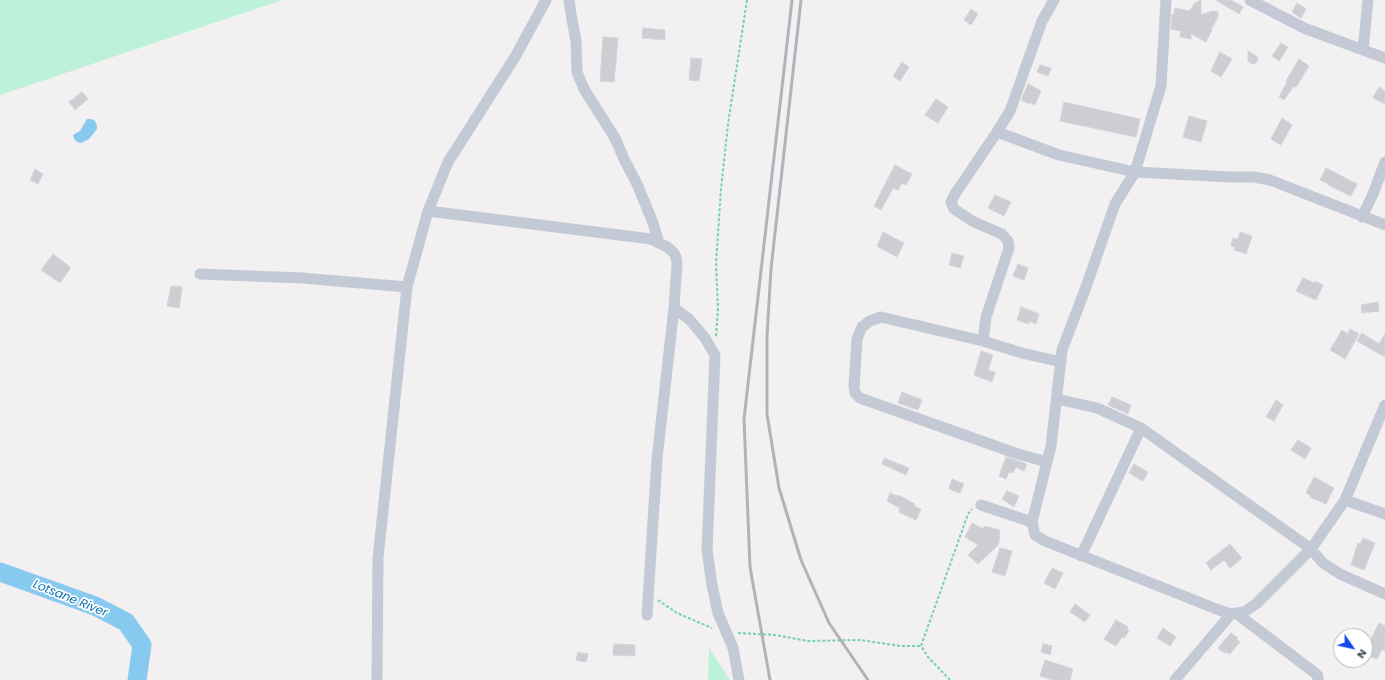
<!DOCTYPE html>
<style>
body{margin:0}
#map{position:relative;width:1385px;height:680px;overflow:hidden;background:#f2f0f0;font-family:Poppins,sans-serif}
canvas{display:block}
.north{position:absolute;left:1333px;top:628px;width:40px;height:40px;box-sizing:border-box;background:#fff;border:1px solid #b5b9bf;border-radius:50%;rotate:124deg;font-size:11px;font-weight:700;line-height:16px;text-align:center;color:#474f5e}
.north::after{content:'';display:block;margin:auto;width:14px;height:18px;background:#124bea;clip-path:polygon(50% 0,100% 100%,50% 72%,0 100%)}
</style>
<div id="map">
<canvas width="1385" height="680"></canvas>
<div class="north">N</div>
</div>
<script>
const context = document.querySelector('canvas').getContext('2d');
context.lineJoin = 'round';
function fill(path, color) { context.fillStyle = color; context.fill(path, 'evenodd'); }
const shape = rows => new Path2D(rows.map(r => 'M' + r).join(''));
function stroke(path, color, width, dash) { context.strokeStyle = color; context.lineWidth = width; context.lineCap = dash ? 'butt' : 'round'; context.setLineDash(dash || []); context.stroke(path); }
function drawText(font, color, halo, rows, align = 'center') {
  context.font = font + ' Poppins,sans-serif'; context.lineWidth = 3.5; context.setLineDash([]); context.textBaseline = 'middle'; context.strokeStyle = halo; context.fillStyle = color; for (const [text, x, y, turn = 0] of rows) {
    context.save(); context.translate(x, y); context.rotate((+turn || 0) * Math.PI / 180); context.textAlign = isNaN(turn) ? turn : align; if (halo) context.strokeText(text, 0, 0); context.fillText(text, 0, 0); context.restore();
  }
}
fill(shape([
 [0,0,282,0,0,95],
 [709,648,730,680,708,680]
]), '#bdf1da');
fill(shape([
 [87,119,92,119,95,121,97,126,97,129,89,139,81,143,77,142,74,139,73,135,80,131]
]), '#88c9f0');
stroke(shape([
 [0,572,95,606,126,622,142,645,137,680]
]), '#88c9f0', 19);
const building = shape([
 [1201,0,1201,15,1212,11,1218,12,1218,17,1211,29,1212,30,1206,42,1191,34,1191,39,1180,37,1181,31,1171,29,1172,14,1174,15,1175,8,1189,11,1195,3,1201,0],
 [1216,0,1231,0,1243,7,1239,14,1216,0],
 [1297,3,1306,9,1301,18,1292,12,1297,3],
 [971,9,978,14,971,25,964,20,971,9],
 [643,28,665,30,665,40,642,38,643,28],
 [603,37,618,38,614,82,600,81,603,37],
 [1281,43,1288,47,1279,61,1272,56,1281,43],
 [1248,51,1256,56,1258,58,1257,62,1254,64,1252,64,1248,61,1248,51],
 [1220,52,1232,59,1221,77,1211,71,1220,52],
 [691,58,702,59,699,81,689,80,691,58],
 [1299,59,1309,66,1296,87,1294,86,1284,100,1279,97,1287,82,1286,81,1299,59],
 [902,62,909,67,900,81,893,76,902,62],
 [1040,65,1051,68,1048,76,1037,72,1040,65],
 [1028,84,1041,91,1035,105,1029,102,1029,104,1021,100,1028,84],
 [1379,87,1385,91,1385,104,1373,98,1379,87],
 [82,92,88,99,75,110,69,102,82,92],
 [936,99,948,107,938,123,925,115,936,99],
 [1064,102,1140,119,1136,137,1060,121,1064,102],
 [1189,116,1207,121,1201,142,1183,137,1189,116],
 [1282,118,1292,125,1281,145,1271,139,1282,118],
 [895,165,912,174,906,185,902,183,898,190,893,188,881,210,874,206,895,165],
 [1326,168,1357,184,1351,196,1328,185,1329,184,1320,180,1326,168],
 [35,169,43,174,38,184,30,180,35,169],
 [995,195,1011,202,1004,216,988,208,995,195],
 [883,232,904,243,897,257,877,246,883,232],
 [1240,232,1252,236,1246,254,1234,250,1235,247,1231,246,1233,238,1238,239,1240,232],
 [952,253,964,256,960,268,949,265,952,253],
 [53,254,70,267,69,268,70,269,60,283,41,270,53,254],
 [1018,264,1028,268,1024,280,1013,276,1018,264],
 [1303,278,1314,283,1315,281,1323,285,1316,300,1296,291,1303,278],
 [171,286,182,287,179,308,167,306,171,286],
 [1378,302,1379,311,1362,313,1361,305,1378,302],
 [1021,307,1039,314,1036,324,1029,321,1029,324,1017,320,1021,307],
 [1350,329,1359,334,1345,359,1330,350,1342,330,1348,334,1350,329],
 [1362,333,1379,344,1385,334,1385,357,1357,341,1362,333],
 [981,351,993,355,988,370,995,372,992,382,974,375,981,351],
 [902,392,922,400,918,410,898,403,902,392],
 [1112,397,1131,405,1128,414,1108,405,1112,397],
 [1276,400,1283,405,1274,421,1266,417,1276,400],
 [1298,440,1311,448,1305,459,1291,450,1298,440],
 [1006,457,1027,464,1024,471,1016,467,1013,473,1009,472,1006,479,999,476,1006,457],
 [884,458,909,468,906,475,882,464,884,458],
 [1134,464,1148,472,1143,481,1129,473,1134,464],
 [1314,477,1334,488,1326,504,1310,497,1311,496,1306,493,1314,477],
 [952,479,964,484,960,493,949,489,952,479],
 [1007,491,1019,496,1014,507,1002,499,1007,491],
 [890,493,897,496,898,495,915,504,914,506,921,509,916,520,899,512,900,508,887,501,890,493],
 [972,523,984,529,984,526,1000,530,999,536,1000,537,998,545,978,564,968,555,978,545,965,537,972,523],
 [1363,538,1375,543,1364,570,1351,565,1358,543,1360,544,1363,538],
 [1230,544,1242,558,1230,568,1224,560,1211,570,1206,563,1230,544],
 [1000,548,1012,551,1005,576,992,572,1000,548],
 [1052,568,1063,573,1055,589,1044,583,1052,568],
 [1075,604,1090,615,1085,622,1070,612,1075,604],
 [1116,620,1128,627,1127,629,1129,631,1124,638,1122,637,1116,646,1104,639,1116,620],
 [1379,623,1385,626,1385,651,1382,649,1377,659,1365,655,1365,651,1379,623],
 [1163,628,1176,637,1170,646,1157,638,1163,628],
 [1231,633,1238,638,1236,639,1240,642,1230,654,1226,652,1224,653,1218,648,1231,633],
 [614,644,635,645,635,656,613,655,614,644],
 [1043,644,1052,646,1050,655,1041,652,1043,644],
 [578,652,588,654,586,662,576,660,578,652],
 [1045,660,1073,669,1070,680,1053,680,1040,676,1045,660]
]);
fill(building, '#ccced4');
stroke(building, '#d3d4db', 1);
stroke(shape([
 [716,336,718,309,716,263,721,189,728,124,747,0],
 [658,600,677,613,712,628],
 [738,633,775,635,808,641,860,640,900,646,921,646],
 [950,680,928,657,921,646,968,514,972,509]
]), '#73d1b2', 2, [3, 2]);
stroke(shape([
 [569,0,571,14,576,41,577,72,584,89,615,138,624,159,638,186,653,223,659,243],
 [1054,0,1042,21,1010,111,997,132,955,194,951,202,954,209,974,222,1002,234,1008,241,1009,248,986,317,983,341,1022,353,1061,362],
 [1166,0,1161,86,1135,172,1115,204,1086,287,1062,350,1051,446,1032,522,1035,535,1045,541,1219,610,1231,614,1244,612,1256,604,1311,549,1345,500,1385,405],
 [1250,0,1304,28,1385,58],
 [1363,50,1368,0],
 [997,132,1059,155,1135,172,1230,177,1254,177,1270,180,1385,225],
 [428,211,651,239,667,247,673,252,676,257,677,264,674,308,657,459,647,615],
 [1362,217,1373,194,1385,162],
 [200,274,302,278,407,287],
 [674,308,689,319,705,338,715,355,707,550,712,585,718,613,733,648,739,680],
 [983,341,881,317,870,321,862,327,857,339,854,386,855,393,860,398,1015,453,1047,462],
 [1057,399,1097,408,1141,428,1311,549,1323,563,1340,574,1385,594],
 [1345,500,1385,514],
 [981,505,1032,522],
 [1081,556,1141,428],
 [1236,613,1315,673,1318,676,1318,680],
 [377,680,378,558,407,287,428,211,448,162,515,57,546,0],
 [1175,680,1231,614]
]), '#c3c9d5', 11);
stroke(shape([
 [801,0,771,269,767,336,767,414,779,488,801,560,829,623,868,680],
 [770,680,750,567,744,419,792,0]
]), '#b2b3ba', 3);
drawText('italic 12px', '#0671b1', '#fff', [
 ["Lotsane River",70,599,22]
]);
</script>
